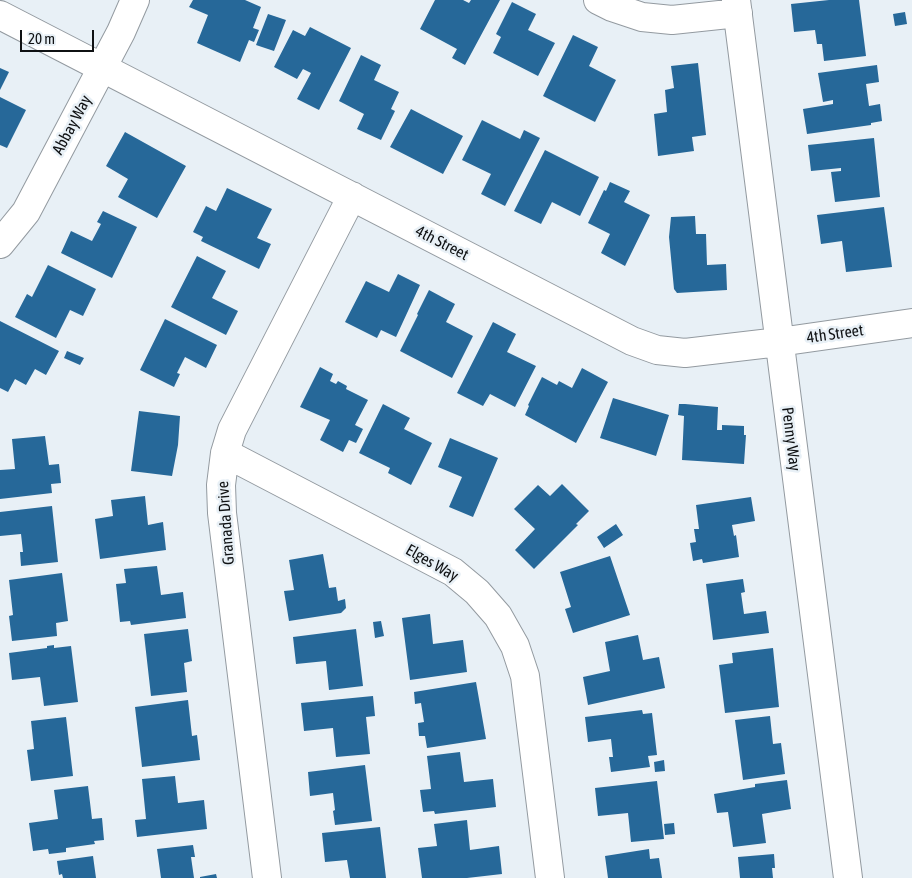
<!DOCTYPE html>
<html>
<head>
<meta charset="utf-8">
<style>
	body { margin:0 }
	#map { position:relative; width:912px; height:878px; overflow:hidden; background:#e8f0f6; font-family:"Asap Condensed",sans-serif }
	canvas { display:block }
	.scale { position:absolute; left:20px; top:30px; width:74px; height:22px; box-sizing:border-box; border:2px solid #0f1113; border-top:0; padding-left:6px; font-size:15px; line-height:18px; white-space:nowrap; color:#0f1113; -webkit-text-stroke:4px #e8f0f6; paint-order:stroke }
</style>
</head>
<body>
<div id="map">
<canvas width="912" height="878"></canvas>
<div class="scale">20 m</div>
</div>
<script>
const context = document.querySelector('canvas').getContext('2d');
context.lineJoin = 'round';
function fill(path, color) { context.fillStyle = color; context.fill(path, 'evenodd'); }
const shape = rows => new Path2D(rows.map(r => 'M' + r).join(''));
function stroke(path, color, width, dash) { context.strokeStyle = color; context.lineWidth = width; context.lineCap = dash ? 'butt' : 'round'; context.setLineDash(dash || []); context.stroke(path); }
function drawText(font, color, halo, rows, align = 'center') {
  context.font = font + ' "Asap Condensed",sans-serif'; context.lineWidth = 5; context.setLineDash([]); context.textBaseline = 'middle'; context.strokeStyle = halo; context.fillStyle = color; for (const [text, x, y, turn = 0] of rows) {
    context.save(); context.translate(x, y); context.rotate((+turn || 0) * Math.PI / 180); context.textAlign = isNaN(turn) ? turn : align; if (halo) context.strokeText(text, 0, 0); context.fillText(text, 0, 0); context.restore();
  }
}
fill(shape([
	[193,0,245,0,261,7,253,28,259,30,254,42,249,40,240,62,197,43,208,15,189,7],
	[435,0,463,0,469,3,471,0,500,0,465,65,452,58,457,49,420,29],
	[829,0,859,0,866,56,824,61,822,44,817,44,815,30,794,32,791,4],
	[512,2,536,14,528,30,555,43,538,76,493,53,501,37,496,34],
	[905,12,907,24,895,26,893,14],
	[268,14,286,20,274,51,256,45],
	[310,27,351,48,319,110,297,99,311,73,303,69,297,79,274,67,293,30,305,36],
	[573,35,598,47,589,66,616,80,595,122,543,96],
	[361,55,381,65,374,80,399,92,391,109,395,111,381,140,357,129,364,114,339,101],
	[698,63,706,135,692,137,694,151,658,156,654,114,667,112,665,90,674,88,671,66],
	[877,65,879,82,866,84,869,106,880,104,882,121,871,123,871,125,807,134,803,109,833,104,833,100,823,102,818,73],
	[0,68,9,72,0,90],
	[0,97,26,110,7,148,0,145],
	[411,109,463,136,443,174,390,147],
	[482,120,520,139,524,130,540,138,505,206,481,194,491,174,462,160],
	[125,132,186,166,157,218,118,197,128,179,106,166],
	[874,138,880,197,835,202,831,172,841,171,841,168,811,171,808,145],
	[545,150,599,177,580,216,552,202,541,224,514,211],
	[610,182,630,191,624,202,650,215,625,266,601,253,610,234,588,223,604,190,606,191],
	[227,188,272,209,257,238,271,244,259,269,201,241,203,237,193,232,206,206,216,211],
	[884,207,892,267,846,272,842,241,821,244,817,215],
	[103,211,137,227,112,278,61,253,71,231,92,241,101,224,97,222],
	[695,216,696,234,706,234,707,265,726,264,727,290,677,293,674,289,669,237,671,217],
	[197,256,226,271,212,298,238,311,226,335,171,307],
	[48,265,96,289,83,316,70,310,56,338,15,317,27,294,32,297],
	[398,274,420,285,396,337,381,330,377,338,345,322,366,281,389,292],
	[429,290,455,304,446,322,473,336,452,378,400,351,418,315,417,314],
	[165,319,217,345,206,368,185,357,177,373,180,374,174,387,140,370],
	[0,321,59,351,46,375,35,369,26,385,15,379,8,392,0,388],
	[493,322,516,334,507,352,536,366,515,407,490,394,483,406,457,393],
	[67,351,84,358,80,365,64,358],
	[320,367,333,374,330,381,336,384,338,381,347,386,346,389,368,400,355,425,363,429,356,443,349,440,343,452,320,440,330,420,300,407],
	[582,368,608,382,576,443,525,415,529,406,528,405,542,377,557,385,559,381,572,388],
	[613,398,669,415,656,456,600,438],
	[383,404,410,418,404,429,432,443,411,485,388,473,390,468,359,453],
	[679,404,685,404,718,407,717,430,722,430,722,425,744,426,744,435,746,435,744,464,682,460,684,416,678,415],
	[139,411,180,416,178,445,172,476,131,471],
	[45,436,49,465,59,464,61,483,51,484,52,493,0,499,0,470,15,469,12,439],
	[450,438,498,458,473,517,449,507,462,477,438,467],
	[562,484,589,511,576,524,578,525,534,569,515,550,535,529,514,509,538,485,550,496],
	[145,496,148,525,163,522,166,550,100,559,95,519,113,516,111,500],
	[751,497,755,521,732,525,734,536,736,535,739,557,703,563,702,559,693,561,690,543,696,542,694,529,699,529,696,505],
	[52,506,58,562,21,566,20,552,23,552,21,534,0,536,0,512],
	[616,524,623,535,604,548,597,537],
	[323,554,329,588,336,587,338,601,345,599,346,608,341,613,289,621,284,591,294,590,289,560],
	[610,556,630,615,573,633,565,609,571,607,560,572],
	[157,566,161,595,183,592,186,618,131,625,130,621,120,622,116,584,126,583,124,569],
	[62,573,68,621,56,623,57,636,12,641,9,616,13,615,9,580],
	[743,579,745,592,741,593,744,614,766,611,769,633,713,640,706,584],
	[430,614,433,644,463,640,467,672,410,680,402,618],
	[381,621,384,636,375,638,373,622],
	[188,629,192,661,184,663,187,692,151,696,144,634],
	[356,629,363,686,329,690,326,661,296,664,293,637],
	[638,635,643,660,659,657,665,688,588,705,583,677,610,671,605,642],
	[54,645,54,648,71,646,78,702,44,706,40,677,12,680,9,653,47,648,47,646],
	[773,648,779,707,725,713,719,665,733,663,732,653],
	[476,682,486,739,427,748,425,736,419,736,418,723,424,722,421,703,415,704,414,692],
	[373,696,375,716,366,717,370,754,336,757,333,728,304,731,301,703],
	[188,700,192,736,197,735,200,760,142,767,135,707],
	[642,710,643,714,652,713,657,755,648,756,650,767,611,772,609,757,613,757,611,739,588,742,585,717],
	[770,716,773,744,781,743,785,774,743,780,735,720],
	[66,717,73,776,31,781,27,750,34,749,31,721],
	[460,752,464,782,493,779,496,807,435,814,434,811,423,812,420,790,431,789,427,756],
	[664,760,665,771,655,772,654,762],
	[365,765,372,821,335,825,333,811,335,810,333,793,310,796,308,772],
	[175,776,178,803,204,800,207,829,137,837,135,820,146,819,142,779],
	[787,780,791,809,762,814,766,843,733,847,728,812,717,813,714,794,755,787,755,784],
	[657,781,664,839,631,842,628,813,598,816,595,788],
	[88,786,92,819,102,818,104,840,94,841,95,844,66,848,66,852,49,854,48,849,33,851,29,823,58,819,54,790],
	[467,820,470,850,499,846,502,874,467,878,422,878,418,848,437,846,434,824],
	[674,823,675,834,665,835,664,824],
	[380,827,386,878,350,878,347,860,325,862,322,833],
	[193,845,195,857,191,857,194,878,161,878,157,849],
	[649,849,650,859,659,858,662,878,608,878,605,856],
	[774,854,775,868,772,868,773,878,740,878,738,857],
	[93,856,96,878,63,878,62,874,59,875,57,861],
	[216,874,217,878,200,878,200,877]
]), '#266899');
const minor = shape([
	[598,0,612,7,642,17,672,20,738,13],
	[736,0,848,878],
	[0,15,632,341,657,350,685,353,779,342,912,323],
	[0,244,26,212,121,32,135,0],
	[225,453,453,572,477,592,498,616,515,646,525,676,550,878],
	[267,878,222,513,221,485,225,453,232,430,352,196]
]);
stroke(minor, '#939aa0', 30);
stroke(minor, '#fff', 28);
drawText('16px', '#0f1113', '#e8f0f6', [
	["Abbay Way",72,125,-62],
	["4th Street",442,243,27],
	["4th Street",835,334,-8],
	["Penny Way",791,439,83],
	["Granada Drive",226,523,-94],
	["Elges Way",432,563,30]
]);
</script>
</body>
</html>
